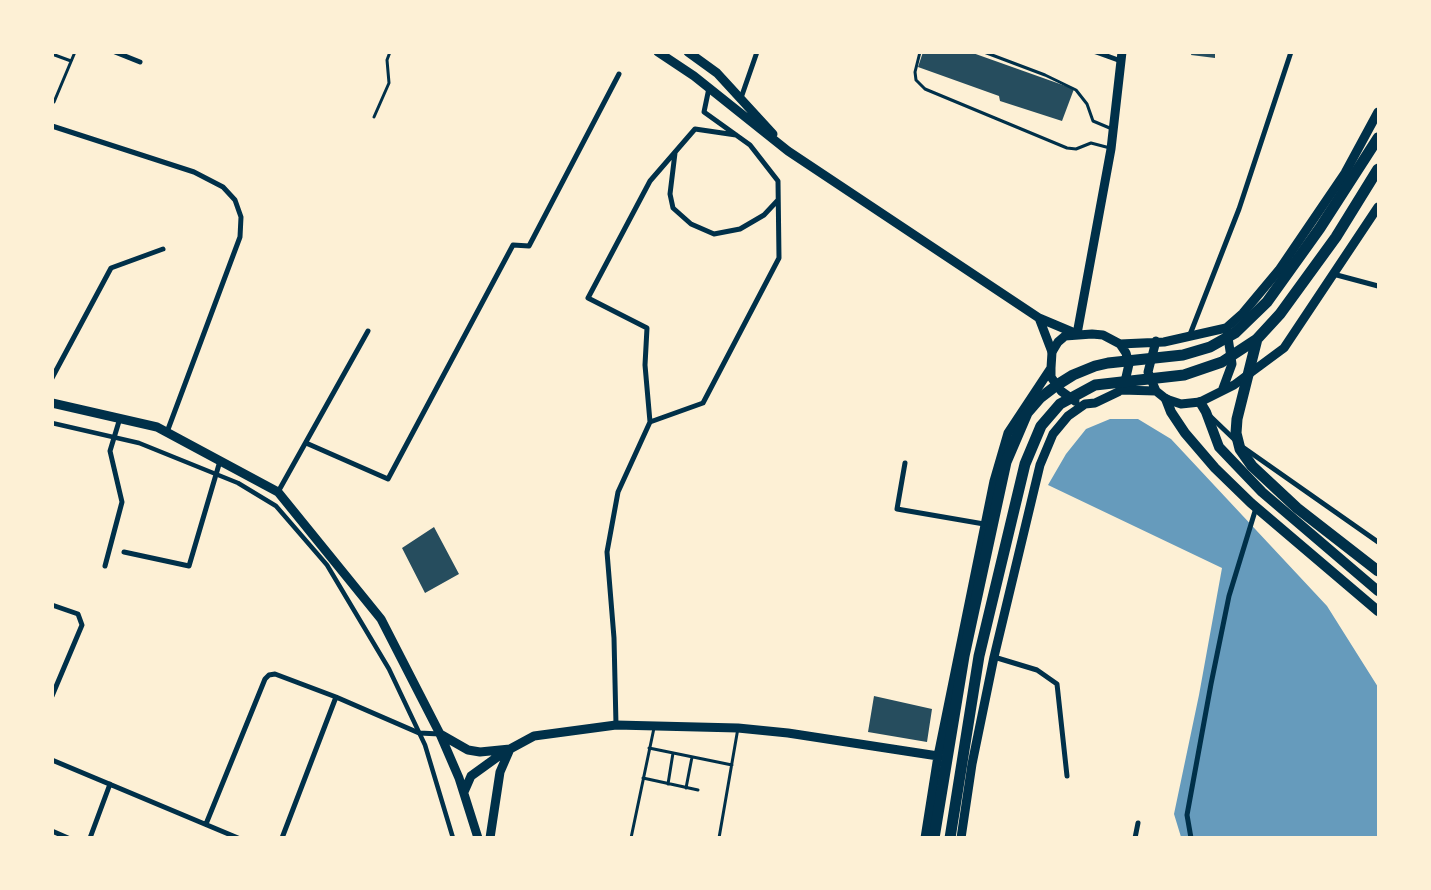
<!DOCTYPE html>
<html>
<head>
<meta charset="utf-8">
<style>
	body { margin:0 }
	#map { position:relative; width:1431px; height:890px; overflow:hidden; background:#fdf0d5; font-family:"Playfair Display",serif }
	canvas { display:block }
	.frame { position:absolute; inset:0; border:54px solid #fdf0d5; pointer-events:none }
</style>
</head>
<body>
<div id="map">
<canvas width="1431" height="890"></canvas>
<div class="frame"></div>
</div>
<script>
const context = document.querySelector('canvas').getContext('2d');
context.lineJoin = 'round';
function fill(path, color) { context.fillStyle = color; context.fill(path, 'evenodd'); }
const shape = rows => new Path2D(rows.map(r => 'M' + r).join(''));
function stroke(path, color, width, dash) { context.strokeStyle = color; context.lineWidth = width; context.lineCap = dash ? 'butt' : 'round'; context.setLineDash(dash || []); context.stroke(path); }
fill(shape([
	[1110,419,1138,419,1171,439,1327,606,1378,687,1378,837,1181,837,1174,814,1199,695,1222,568,1048,485,1066,454,1086,429]
]), '#669bbc');
fill(shape([
	[923,52,970,52,1074,89,1062,121,1000,101,999,96,918,67],
	[1192,52,1215,52,1215,58,1191,55],
	[434,527,459,574,425,593,402,548],
	[874,696,932,709,927,742,868,732]
]), '#264d5e');
stroke(shape([
	[920,52,915,72,916,80,925,89,1067,148,1076,149,1091,143,1110,148],
	[984,52,1045,75,1076,90,1087,104,1093,121,1112,129],
	[52,54,71,61],
	[54,102,75,52],
	[374,117,389,83,387,60,390,52],
	[649,748,732,765],
	[643,778,698,790],
	[668,784,673,753],
	[686,788,692,757],
	[631,838,654,728],
	[719,838,738,728]
]), '#003049', 3);
stroke(shape([
	[52,423,139,443,238,483,276,506,327,565,389,669,425,745,453,838]
]), '#003049', 4.5);
stroke(shape([
	[115,52,140,62],
	[1096,52,1121,61],
	[741,98,757,52],
	[52,126,194,172,223,187,235,200,241,217,240,237,167,432],
	[675,153,670,194,673,208,691,224,714,234,740,229,764,215,778,200],
	[1333,274,1378,286],
	[1189,337,1239,209,1291,52],
	[52,378,111,268,163,249],
	[1211,417,1236,441],
	[650,422,645,365,647,328,588,298,650,181,695,129,736,135],
	[306,443,388,479,513,245,529,246,619,74],
	[1244,448,1378,542],
	[905,463,897,509,984,524],
	[278,492,368,331],
	[124,552,189,566,220,461],
	[105,566,122,502,110,451,120,418],
	[52,605,78,614,82,625,52,696],
	[994,657,1037,670,1057,684,1067,776],
	[616,725,614,638,607,552,618,492,650,422,703,403,779,258,778,181,750,145,704,112,709,88],
	[52,760,238,838],
	[206,824,265,679,269,675,275,674,336,697,419,733,440,734],
	[52,831,68,838],
	[90,838,110,784],
	[282,838,336,697],
	[1135,838,1138,823],
	[1191,838,1187,815,1211,684,1229,596,1256,508]
]), '#003049', 5);
stroke(shape([
	[1077,334,1111,149,1122,52],
	[1156,341,1148,372,1156,391,1166,399,1181,404,1200,402,1234,385,1284,348,1378,207],
	[1051,368,1051,377,1061,391,1075,401],
	[1121,390,1156,391],
	[1222,391,1232,364,1227,331],
	[52,403,157,427,278,492,381,619,440,734,459,778,478,838],
	[440,734,468,750,480,752,510,749,534,736,616,725,738,728,788,733,938,756],
	[464,792,471,776,507,750],
	[490,838,500,772,510,749],
	[925,838,938,756,994,481,1008,433,1051,368,1052,352,1058,342,1065,336,1092,334,1103,335,1120,344,1164,342,1226,328,1243,313,1279,270,1345,173,1378,112],
	[961,838,972,764,994,657,1040,465,1053,434,1068,416,1085,404,1095,403,1118,392,1124,386,1129,364,1126,353,1120,344]
]), '#003049', 9);
stroke(shape([
	[658,52,694,76,788,151,1039,318],
	[688,52,717,73,773,134],
	[1052,352,1039,318,1077,334]
]), '#003049', 9);
stroke(shape([
	[1166,399,1171,412,1185,433,1215,468,1251,503,1378,611],
	[1200,402,1206,412,1219,447,1262,492,1378,591]
]), '#003049', 10);
stroke(shape([
	[1257,339,1237,419,1236,433,1240,449,1252,466,1297,508,1378,571],
	[934,838,964,656,996,508,1006,462,1027,413,1040,398,1057,385,1073,375,1095,366,1108,363,1183,355,1210,347,1235,333,1267,302,1320,228,1378,138],
	[950,838,979,656,1025,464,1041,426,1060,404,1095,385,1184,375,1222,362,1257,339,1280,314,1336,237,1378,169]
]), '#003049', 11);
</script>
</body>
</html>
